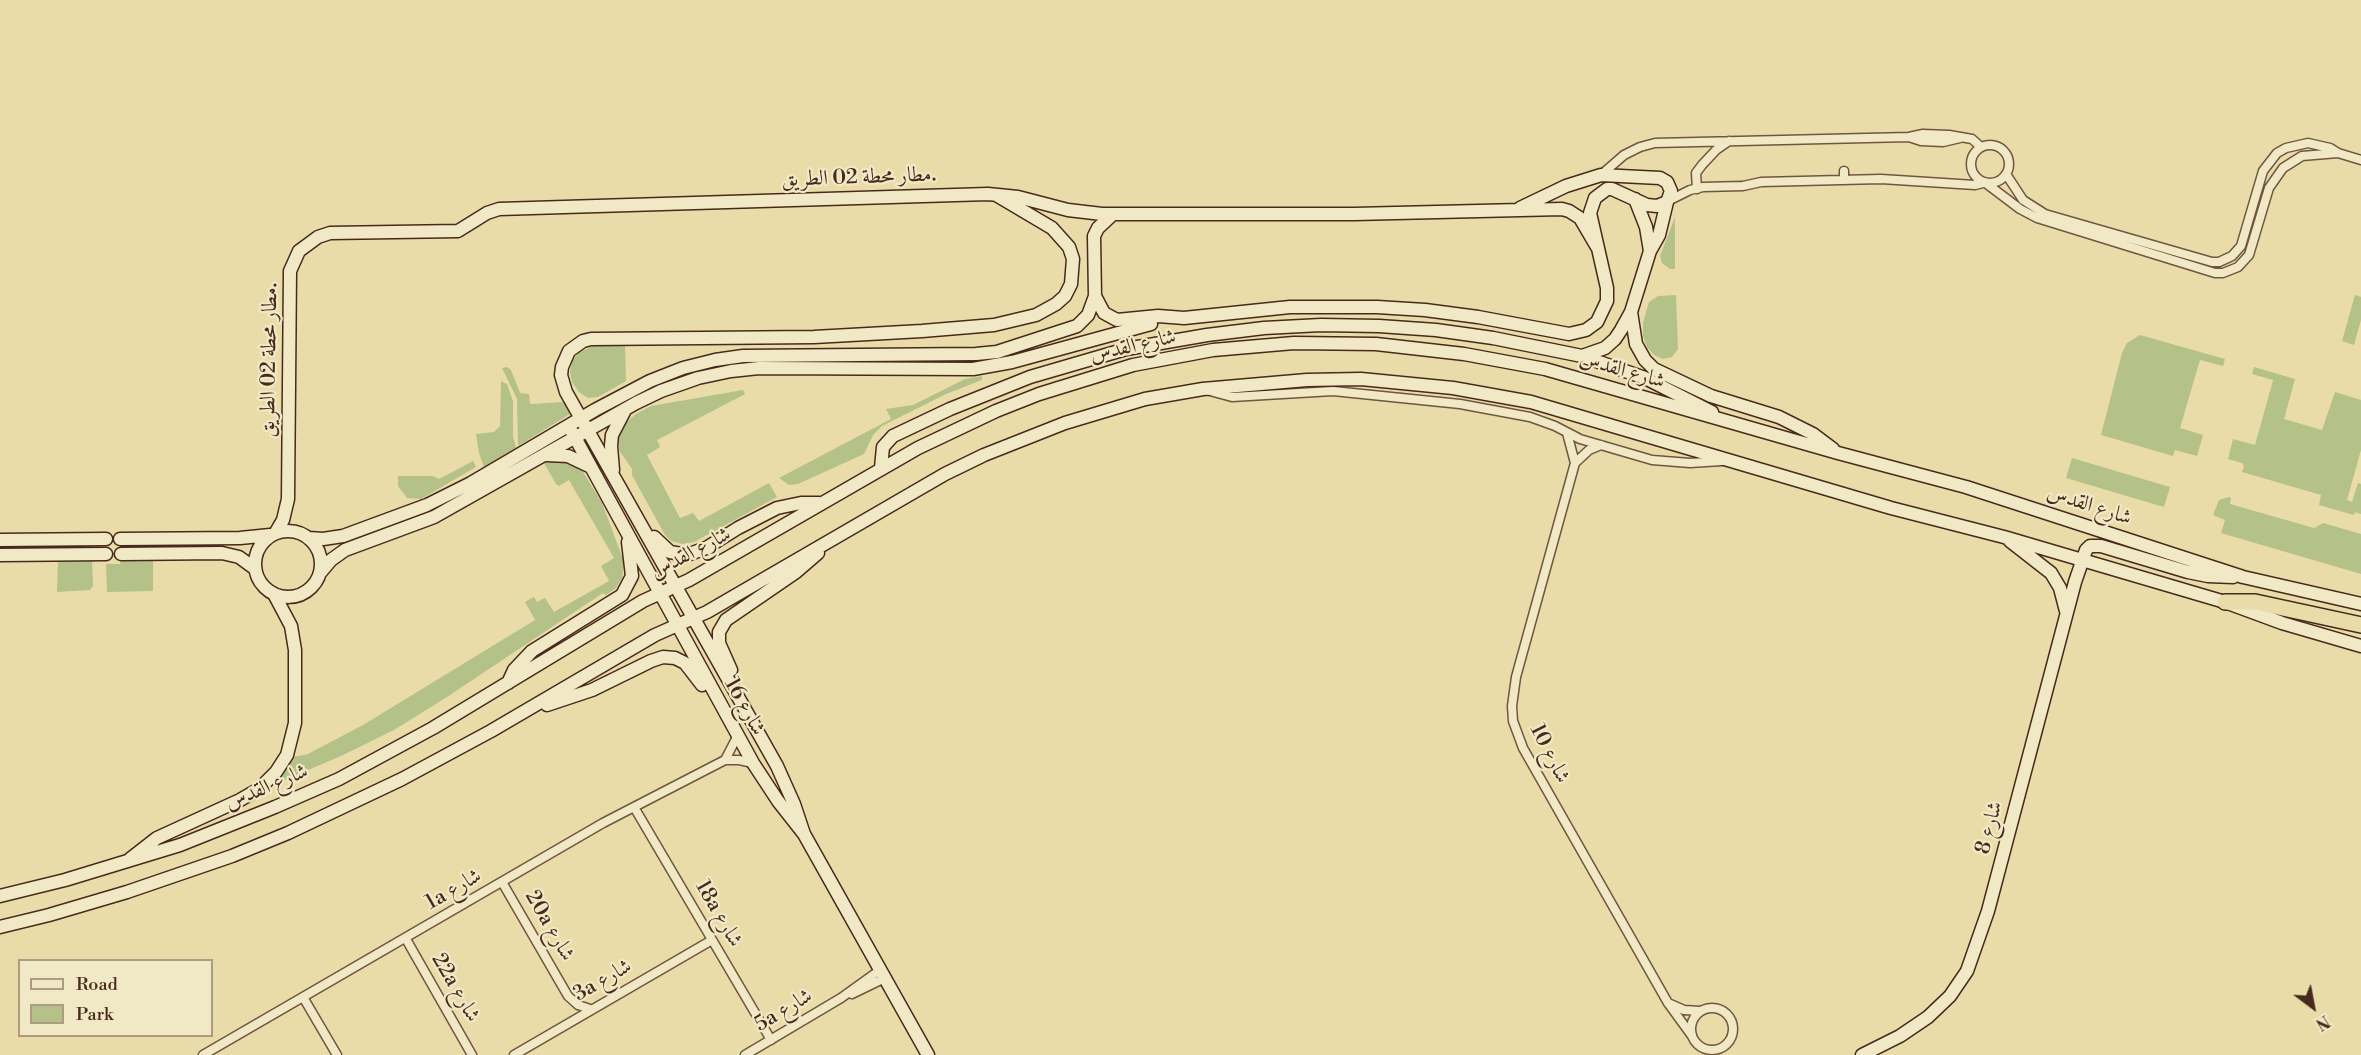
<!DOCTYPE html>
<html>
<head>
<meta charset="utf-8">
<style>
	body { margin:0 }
	#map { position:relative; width:2361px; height:1055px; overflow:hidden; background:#eadca8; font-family:"Libre Bodoni",serif }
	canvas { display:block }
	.legend { position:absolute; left:18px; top:959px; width:195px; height:78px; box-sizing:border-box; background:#f1e8c6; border:2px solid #ad9c82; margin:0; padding:8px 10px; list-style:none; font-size:18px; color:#482a1d }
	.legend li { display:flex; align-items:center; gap:12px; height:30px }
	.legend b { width:30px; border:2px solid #ad9c82 }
	.north { position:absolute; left:2283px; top:977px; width:60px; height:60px; -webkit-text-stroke:4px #f1e8c6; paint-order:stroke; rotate:148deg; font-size:16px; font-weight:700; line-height:24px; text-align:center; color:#482a1d }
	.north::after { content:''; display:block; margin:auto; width:21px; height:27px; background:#482a1d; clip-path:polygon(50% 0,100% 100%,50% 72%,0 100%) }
</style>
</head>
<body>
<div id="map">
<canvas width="2361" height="1055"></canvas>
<ul class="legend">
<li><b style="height:8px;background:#f1e8c6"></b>Road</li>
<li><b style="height:16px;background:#b4c189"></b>Park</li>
</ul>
<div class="north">N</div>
</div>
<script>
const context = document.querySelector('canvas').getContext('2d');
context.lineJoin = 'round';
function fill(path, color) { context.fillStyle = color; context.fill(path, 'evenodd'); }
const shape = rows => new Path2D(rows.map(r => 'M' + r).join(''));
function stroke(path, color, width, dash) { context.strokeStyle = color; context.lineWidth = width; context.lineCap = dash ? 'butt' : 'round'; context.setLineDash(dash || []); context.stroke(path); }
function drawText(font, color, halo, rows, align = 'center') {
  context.font = font + ' "Libre Bodoni",Amiri,serif'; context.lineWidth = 4.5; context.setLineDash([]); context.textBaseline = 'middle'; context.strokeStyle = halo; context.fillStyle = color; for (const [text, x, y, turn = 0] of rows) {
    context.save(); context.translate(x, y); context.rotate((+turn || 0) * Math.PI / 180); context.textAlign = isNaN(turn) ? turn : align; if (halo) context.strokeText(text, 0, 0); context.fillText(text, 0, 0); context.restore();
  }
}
fill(shape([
	[1675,217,1675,269,1670,269,1662,263,1660,256],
	[1676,295,1678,349,1672,357,1663,359,1654,355,1647,347,1643,336,1643,322,1649,302,1658,296],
	[2355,295,2361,297,2361,320,2354,345,2342,341],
	[2140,335,2225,359,2223,366,2200,360,2180,428,2203,435,2197,456,2175,450,2173,456,2101,435,2122,353,2127,343],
	[625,345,626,381,598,397,588,398,579,392,572,382,570,372,572,362,578,353,593,346],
	[507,367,511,370,520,393,529,394,530,404,564,402,570,414,518,446,517,399,502,368],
	[2254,367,2295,379,2284,419,2322,430,2335,392,2361,400,2361,450,2347,500,2352,502,2358,483,2361,484,2361,514,2355,512,2354,515,2319,505,2321,495,2242,472,2244,466,2242,463,2228,459,2233,439,2255,445,2272,384,2273,380,2252,374],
	[982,376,982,380,946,394,882,426,873,435,864,454,798,484,789,485,779,478,891,419,886,409,913,405,965,379],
	[501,381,507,384,513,401,513,436,516,448,484,467,479,453,476,434,494,432,500,426],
	[743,390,745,394,657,440,660,447,647,455,680,518,693,513,699,521,769,483,777,497,694,542,683,544,671,541,665,535,632,475,632,469,619,450,618,435,623,425,636,414,651,406],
	[559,458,580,467,602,503,624,562,622,578,616,588,606,595,603,593,447,697,394,730,341,756,273,785,272,783,283,773,294,757,308,754,363,725,535,620,525,602,534,597,537,602,545,598,554,612,609,581,601,566,614,558,569,480,559,486,556,484,544,463],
	[2072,458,2170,487,2164,507,2066,478],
	[473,461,476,467,421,499,407,498,398,486,398,476,433,476,439,479],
	[2229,497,2231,498,2230,504,2314,528,2323,523,2361,534,2361,574,2221,533,2225,520,2213,515,2219,500],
	[92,557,93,586,90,590,57,592,58,559],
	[153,558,153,591,107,592,106,564,120,564,121,559]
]), '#b4c189');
const street = shape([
	[1909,137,1921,141,1943,142,1960,138],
	'1971 164a19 19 0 1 1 38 0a19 19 0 1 1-38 0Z',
	[2006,174,2023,200,2045,214,2212,262,2219,262,2232,256,2241,246,2263,171,2277,153,2286,148,2308,143,2330,148,2338,153,2361,160],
	[1601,175,1624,155,1640,147,1655,143,1909,137,1923,134,1949,135,1972,139,1981,147],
	[1844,180,1844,171],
	[1987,184,2020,209,2037,218,2215,273,2223,273,2238,267,2249,255,2269,188,2283,168,2302,156,2338,153],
	[1697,189,1696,173,1702,165,1716,150,1729,141],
	[1668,201,1690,190,1703,187,1743,186,1761,182,1881,179,1975,185,1983,183],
	[1206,390,1232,397,1333,391,1460,404,1530,417,1555,426,1580,439,1652,460,1690,463,1722,461],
	[1567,433,1575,463,1516,677,1512,706,1513,721,1523,748,1668,1003,1692,1036],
	[1575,463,1589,450,1601,445],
	[725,760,738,735],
	[634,807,771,1040],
	[502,882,568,996,578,1005,590,1009],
	[406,939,472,1055],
	[852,994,885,978],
	[303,997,337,1055],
	[1668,1003,1684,1010,1701,1011],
	'1691 1029a21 21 0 1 1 42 0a21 21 0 1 1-42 0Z',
	[203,1055,603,823,725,760,739,760,753,763],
	[514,1055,712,940],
	[745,1055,841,998,880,970]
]);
const secondary = shape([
	[1635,199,1646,227,1650,251],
	[1113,214,1098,228,1094,236,1095,296,1104,313,1117,320,1158,316,1184,318,1290,307,1377,307,1425,310,1478,317,1569,334,1586,330,1597,322,1607,301,1607,288,1590,213,1595,198,1607,189,1612,189,1647,205,1657,206,1667,202,1671,191,1667,182,1660,178,1601,175,1566,186,1520,208],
	[1631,312,1636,344,1645,360,1654,369,1711,396,1779,417,1813,434,1833,449],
	[1582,356,1605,348,1615,339,1621,330,1631,312,1650,251,1659,235,1667,202],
	[572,432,753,763,778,801,804,834,928,1055],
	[547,455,568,456,589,466],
	[881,468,883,447,893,436,950,409,1030,377,1126,349,1207,335,1264,328,1321,325,1379,326,1436,330,1493,338,1582,356,1645,378,1712,412],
	[613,470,611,446,612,435,624,412],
	'255 564a33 33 0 1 1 66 0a33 33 0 1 1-66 0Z',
	[276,532,283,520,288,499,290,271,299,251,318,237,330,233,458,231,487,213,499,209,988,194,1018,197,1068,210,1102,214,1354,214,1562,209,1569,211,1580,218,1597,247],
	[654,537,670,552,687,555,706,548,738,528,777,508,801,503,819,503],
	[309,538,323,539,343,536,427,505,471,483,595,410,650,381,683,368,715,360,743,356,976,354,997,352,1077,326,1088,315,1095,296],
	[120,539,240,538,270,535],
	[0,540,106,539],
	[2010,541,2051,573,2060,588,2066,611],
	[121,554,222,553,239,557,254,568],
	[0,555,106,554],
	[320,573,331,560,345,550,434,517,636,403,661,391,698,378,731,371,759,368,973,369,1012,362,1151,324],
	[731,670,719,643,719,632,726,620,796,572,818,553],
	[508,683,514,670,532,651,622,595,632,576,628,542],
	[547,705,592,690,651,661,663,657,675,658,685,663,702,685],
	[804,834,794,804,777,766,566,392,561,375,562,367,569,351,583,341,591,339,814,337,922,331,994,325,1036,315,1056,304,1065,296,1071,284,1073,259,1069,247,1052,228,998,196],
	[130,859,157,838,240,800,259,789,276,772,287,755,295,723,295,650,291,626,274,594],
	[0,896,65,880,180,845,275,807,339,779,433,728,643,601,689,580,918,448,996,411,1039,394,1133,365,1213,350,1294,343,1376,344,1464,354,1545,369,1838,453,1966,487,2243,577,2361,604],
	[0,927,49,915,127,892,232,856,288,833,402,779,491,731,655,635,707,612,945,474,984,455,1065,423,1145,399,1203,389,1307,380,1361,379,1453,388,1531,402,1891,508,2004,537,2225,602,2282,623,2361,646],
	[1862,1055,1900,1036,1928,1017,1950,996,1967,971,1988,911,2075,582,2086,550,2090,546,2101,546,2188,572,2208,576,2233,577]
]);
const highway = shape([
	[2225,602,2255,602,2361,625]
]);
stroke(street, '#705640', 11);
stroke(secondary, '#482a1d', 15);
stroke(highway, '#482a1d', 18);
stroke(street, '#f1e8c6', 8);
stroke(secondary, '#f1e8c6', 12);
stroke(highway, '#eadca8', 15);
drawText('21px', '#482a1d', '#f1e8c6', [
	["مطار محطة 02 الطريق.",859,178,-2],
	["شارع القدس",1133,347,-13],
	["مطار محطة 02 الطريق.",270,360,-89],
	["شارع القدس",1622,371,16],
	["شارع القدس",2089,506,18],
	["شارع القدس",691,554,-28],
	["شارع 16",744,707,61],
	["شارع 10",1549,754,63],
	["شارع القدس",267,788,-23],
	["شارع 8",1990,828,-75],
	["1a شارع",454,890,-30],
	["18a شارع",718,914,60],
	["20a شارع",549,926,60],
	["3a شارع",603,981,-30],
	["22a شارع",455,988,60],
	["5a شارع",784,1011,-31]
]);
</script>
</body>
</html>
